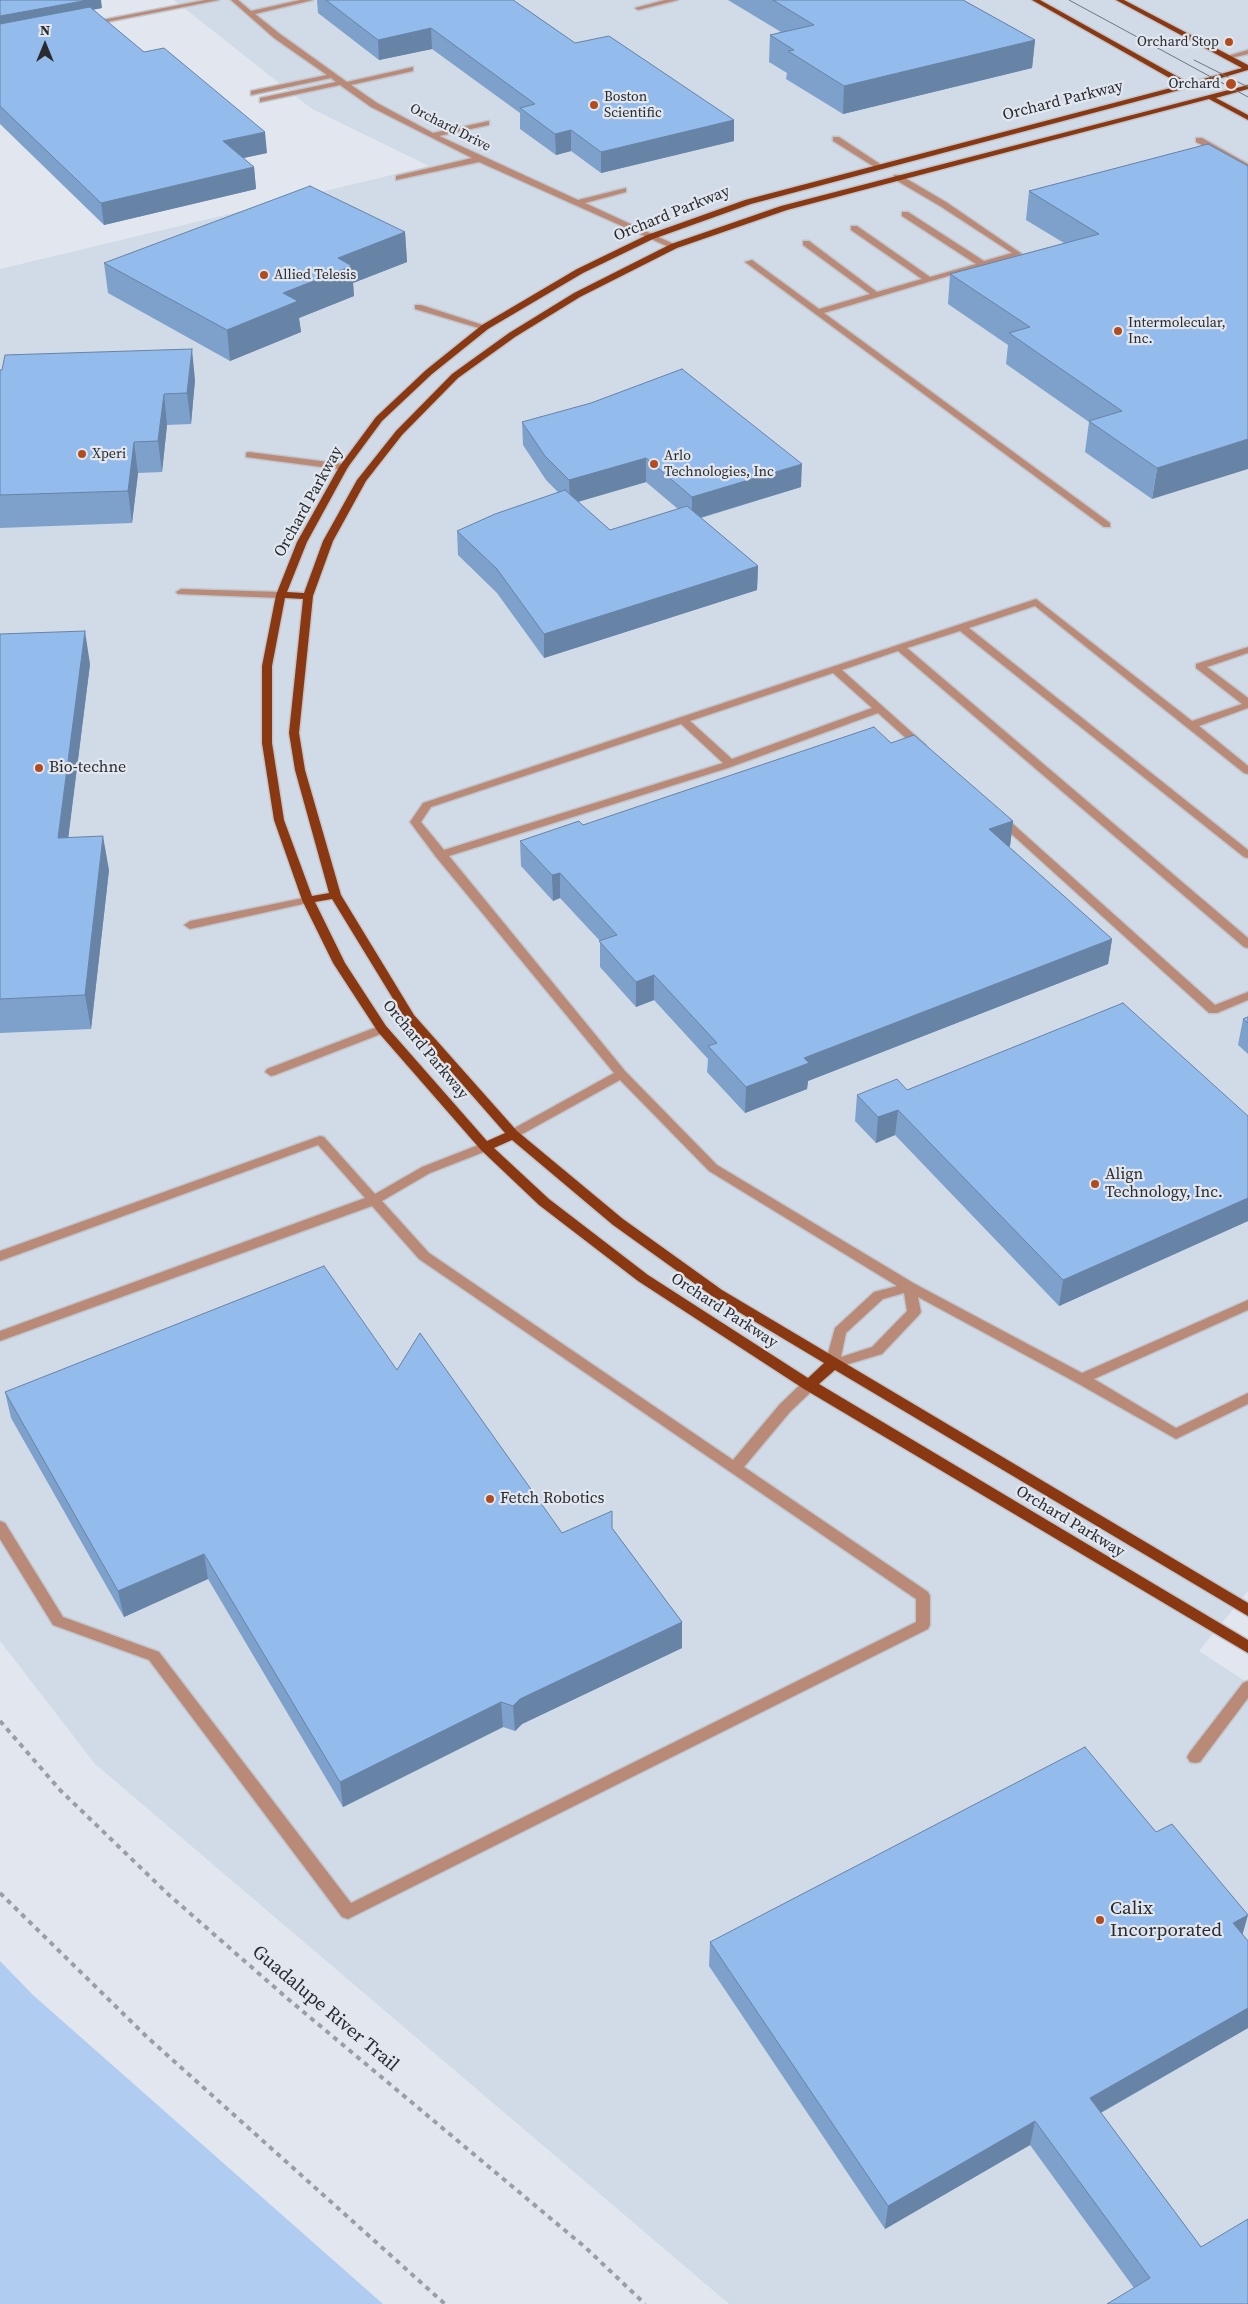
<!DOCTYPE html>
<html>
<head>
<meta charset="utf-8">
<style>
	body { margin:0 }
	#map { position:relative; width:1248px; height:2304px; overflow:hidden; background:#e2e7ef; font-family:"Source Serif 4",serif }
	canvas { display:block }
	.north { position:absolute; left:20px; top:20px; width:50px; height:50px; -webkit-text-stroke:4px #e2e7ef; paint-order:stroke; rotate:0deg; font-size:14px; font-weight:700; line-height:20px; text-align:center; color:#292b2e }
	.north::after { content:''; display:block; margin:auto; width:18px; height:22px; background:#292b2e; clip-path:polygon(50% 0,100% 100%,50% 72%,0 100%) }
</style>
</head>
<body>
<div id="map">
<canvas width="1248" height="2304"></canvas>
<div class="north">N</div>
</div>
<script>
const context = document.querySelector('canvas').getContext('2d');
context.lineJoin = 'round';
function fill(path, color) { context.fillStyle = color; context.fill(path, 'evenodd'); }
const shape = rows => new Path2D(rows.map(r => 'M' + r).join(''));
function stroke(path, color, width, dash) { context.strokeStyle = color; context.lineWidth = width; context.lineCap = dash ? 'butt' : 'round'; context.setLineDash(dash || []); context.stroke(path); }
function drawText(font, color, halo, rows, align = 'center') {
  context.font = font + ' "Source Serif 4",serif'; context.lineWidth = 4.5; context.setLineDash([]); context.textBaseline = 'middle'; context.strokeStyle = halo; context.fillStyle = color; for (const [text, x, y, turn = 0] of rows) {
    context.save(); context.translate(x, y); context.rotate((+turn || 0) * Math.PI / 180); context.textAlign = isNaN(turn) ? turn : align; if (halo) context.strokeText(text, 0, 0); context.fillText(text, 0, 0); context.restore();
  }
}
fill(shape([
	[174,0,1248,0,1248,1591,1199,1651,1248,1683,1248,2304,729,2304,95,1764,0,1641,0,269,429,166,312,109]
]), '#d1dbe8');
fill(shape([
	[0,1961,33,1995,383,2304,0,2304]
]), '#b0cdf1');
const minor = shape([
	[205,0,219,0,91,25,87,23,205,0],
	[231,0,238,0,251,11,300,0,313,0,255,14,280,34,347,82,413,67,413,71,351,85,377,103,433,133,489,121,489,125,439,136,578,200,626,188,626,192,585,203,678,246,671,248,479,162,396,180,396,176,472,158,371,107,340,85,260,102,260,98,336,82,331,78,251,95,251,91,327,75,274,38,231,0],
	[665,0,678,0,638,10,635,8,665,0],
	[1248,50,1248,54,1228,59,1224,57,1248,50],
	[833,137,839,137,883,166,876,168,833,141,833,137],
	[1196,138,1202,138,1248,164,1248,169,1196,142,1196,138],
	[894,175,900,175,946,202,1022,254,824,313,1110,523,1110,527,1104,527,745,262,752,260,819,309,870,294,803,245,803,241,809,241,877,292,922,279,851,230,851,226,857,226,930,277,976,264,902,216,902,212,908,212,984,261,1012,253,940,206,894,179,894,175],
	[415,305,421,305,489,327,482,329,415,309,415,305],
	[249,452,344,464,349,467,344,470,246,457,246,453,249,452],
	[181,589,281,592,286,595,281,598,178,594,176,592,181,589],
	[1036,599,1192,721,1242,704,1196,668,1196,664,1248,647,1248,653,1207,667,1248,698,1248,708,1199,726,1248,766,1248,774,1244,773,1035,606,969,628,1248,850,1248,858,1244,857,960,631,907,648,1248,938,1248,948,1244,947,898,651,842,670,926,745,926,749,918,749,878,713,728,768,449,856,625,1071,717,1165,915,1284,1082,1373,1248,1300,1248,1310,1094,1379,1176,1428,1248,1393,1248,1404,1176,1439,1077,1383,918,1297,921,1312,919,1315,882,1354,832,1369,827,1368,825,1364,835,1328,874,1292,897,1286,709,1171,620,1080,517,1137,509,1137,507,1134,509,1131,614,1073,436,857,410,822,423,803,1036,599],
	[833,673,872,708,732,759,690,721,833,673],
	[681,724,723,763,444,850,421,822,431,807,681,724],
	[904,1293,907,1311,872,1347,841,1357,846,1333,883,1299,904,1293],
	[1000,815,1004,816,1215,1005,1248,992,1248,1000,1217,1013,1209,1013,996,820,995,818,1000,815],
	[308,897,314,900,312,902,190,929,184,925,190,921,308,897],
	[382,1025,386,1026,388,1029,386,1032,275,1075,271,1076,265,1072,267,1069,382,1025],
	[320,1136,324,1137,375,1194,422,1167,481,1144,489,1144,491,1147,489,1150,430,1173,382,1201,429,1253,733,1460,780,1404,804,1381,814,1381,816,1385,814,1389,790,1412,744,1467,928,1592,930,1596,930,1625,928,1629,348,1919,342,1917,149,1660,53,1625,0,1539,0,1521,5,1523,63,1617,159,1652,351,1903,916,1622,916,1599,419,1259,372,1206,0,1341,0,1331,365,1198,318,1145,0,1261,0,1251,320,1136],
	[1248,1681,1248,1698,1200,1762,1195,1763,1190,1762,1187,1757,1190,1752,1243,1683,1248,1681]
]);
const major = shape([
	[1032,0,1040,0,1189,83,1242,68,1116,0,1124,0,1248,65,1248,70,1194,86,1194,89,1187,88,751,204,653,239,583,273,488,329,432,374,382,421,348,467,307,542,287,592,304,593,323,541,357,480,396,431,452,374,509,333,574,293,671,244,781,206,1248,85,1248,89,1216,98,1248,115,1248,120,1209,99,787,210,677,248,580,297,515,337,458,378,402,435,366,481,333,541,313,596,299,733,305,770,341,895,414,1015,517,1131,623,1219,722,1290,1248,1603,1248,1616,835,1370,819,1384,1248,1640,1248,1653,804,1389,638,1281,539,1205,481,1150,378,1032,333,963,302,900,274,820,262,743,262,666,276,595,297,542,339,467,376,417,426,370,482,325,577,269,647,235,745,200,1182,85,1032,0],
	[285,598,303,599,289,733,295,770,329,893,312,896,284,820,272,743,272,666,285,598],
	[332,899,406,1020,505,1133,487,1141,386,1026,345,963,315,902,332,899],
	[512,1140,613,1225,712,1296,824,1363,808,1378,648,1275,549,1199,494,1148,512,1140]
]);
stroke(minor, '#c1c5cc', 3);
stroke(major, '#c1c5cc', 3);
stroke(shape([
	[0,1721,60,1790,169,1895,288,1999,586,2248,645,2304],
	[0,1893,147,2037,445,2304]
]), '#9b9fa5', 4, [5, 5]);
fill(minor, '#b98a77');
fill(major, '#893812');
stroke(shape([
	[1069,0,1248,97],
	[1194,60,1248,87]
]), '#717479', 1);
fill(shape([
	[0,0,102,8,93,10,144,52,267,153,243,158,254,167,256,189,104,225,0,124],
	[317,0,513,0,575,43,734,120,734,141,601,173,571,151,556,155,520,129,520,113,432,49,379,60,318,13],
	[728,0,963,0,1035,40,1032,68,843,114,786,79,787,73,769,62,770,35,781,32],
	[1208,144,1152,499,1085,452,1089,422,1006,364,1008,345,948,304,950,274,1064,243,1026,220,1029,191],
	[405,232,407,262,353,283,354,296,299,318,301,332,230,361,108,293,104,263],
	[0,370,195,380,191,424,167,425,162,472,138,473,132,523,0,528],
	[522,422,801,487,701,518,758,566,757,590,544,658,497,593,458,555,457,531,558,492,546,480,523,445],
	[646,482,678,509,610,530,578,502],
	[0,634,90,664,68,838,109,870,91,1029,0,1033],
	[891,743,1013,821,1010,846,1009,847,1112,939,1108,964,808,1081,807,1089,745,1113,707,1072,708,1059,654,1000,636,1007,600,967,600,941,560,898,553,901,521,866,520,841,583,825],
	[1248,1017,1248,1054,1238,1045,1243,1019],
	[907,1090,1248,1116,1248,1221,1059,1306,895,1135,876,1143,855,1121,857,1095],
	[397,1370,562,1533,612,1528,682,1622,682,1648,522,1724,515,1731,503,1727,343,1807,208,1579,124,1617,11,1418,5,1392],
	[1156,1832,1248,1941,1248,2028,1101,2113,1201,2247,1134,2288,1030,2145,885,2229,709,1966,710,1942]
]), '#7ea1cb');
fill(shape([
	[75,0,101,0,102,8,84,11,0,37,0,16],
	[431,28,432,49,379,60,378,40],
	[1035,40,1032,68,843,114,844,86],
	[734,120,734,141,601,173,601,152],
	[571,130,571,151,556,155,555,134],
	[265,132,267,153,225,162,223,141],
	[254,167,256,189,104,225,101,203],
	[405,232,407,262,353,283,354,296,299,318,301,332,230,361,227,330,338,258],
	[192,349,195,380,191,424,187,393],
	[164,394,167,425,162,472,158,441],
	[1248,439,1248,469,1152,499,1157,468],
	[134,442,138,473,132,523,128,491],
	[646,458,646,482,570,504,569,480],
	[802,464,801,487,692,520,692,497],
	[758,566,757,590,544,658,544,634],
	[85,631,90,664,64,872,58,838],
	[1013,821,1010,846,987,855,989,829],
	[103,836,109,870,91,1029,85,995],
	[560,873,560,898,553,901,552,875],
	[1112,939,1108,964,808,1081,807,1089,745,1113,746,1087,804,1058],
	[654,975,654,1000,636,1007,636,982],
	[898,1110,895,1135,876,1143,878,1117],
	[1248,1198,1248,1221,1059,1306,1063,1280],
	[204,1554,208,1579,124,1617,118,1591],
	[682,1622,682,1648,522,1724,515,1731,513,1706,520,1699],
	[501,1702,503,1727,343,1807,340,1782],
	[1248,1915,1241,1940,1233,1923],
	[1248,2008,1248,2028,1084,2122,1090,2098],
	[1035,2121,1030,2145,885,2229,888,2206]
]), '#6783a5');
const building = shape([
	[0,0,82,0,83,1,0,16,0,0],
	[326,0,513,0,575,43,609,36,734,120,601,152,571,130,555,134,520,108,535,104,431,28,378,40,326,0],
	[773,0,963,0,1035,40,844,86,788,51,794,50,770,35,814,25,773,0],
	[90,7,144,52,164,48,265,132,223,141,254,167,101,203,0,106,0,24,90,7],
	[1208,144,1248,166,1248,439,1157,468,1089,421,1122,411,1009,333,1030,327,950,274,1099,234,1029,191,1208,144],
	[310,186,405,232,338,258,352,266,283,293,298,301,227,330,104,263,310,186],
	[192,349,187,393,164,394,158,441,134,442,128,491,0,495,0,370,2,370,5,355,192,349],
	[682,369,802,464,692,497,646,458,569,480,545,456,522,422,591,403,682,369],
	[565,490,610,530,687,506,758,566,544,634,497,569,457,531,495,514,565,490],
	[85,631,58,838,103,836,85,995,0,999,0,634,85,631],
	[874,727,891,743,914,735,1013,821,989,829,1112,939,804,1058,809,1063,746,1087,708,1046,717,1043,654,975,636,982,599,941,617,935,560,873,552,875,520,841,579,821,583,825,874,727],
	[1123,1003,1248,1116,1248,1198,1063,1280,898,1110,878,1117,857,1095,897,1079,907,1090,1123,1003],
	[1248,1017,1248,1023,1243,1019,1248,1017],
	[324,1266,397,1370,420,1333,562,1533,612,1511,612,1528,682,1622,520,1699,513,1706,501,1702,340,1782,204,1554,118,1591,5,1392,324,1266],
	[1085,1747,1156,1832,1172,1824,1248,1915,1233,1923,1248,1941,1248,2008,1090,2098,1201,2247,1248,2219,1248,2304,1107,2304,1150,2278,1035,2121,888,2206,710,1942,1085,1747]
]);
fill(building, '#93bbec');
stroke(building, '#6783a5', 1);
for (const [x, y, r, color] of [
	[1229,42,5,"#b24c1e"],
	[1231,84,6,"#b24c1e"],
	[594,105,5,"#b24c1e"],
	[264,275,5,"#b24c1e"],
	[1118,331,5,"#b24c1e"],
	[82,454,5,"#b24c1e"],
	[654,464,5,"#b24c1e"],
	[39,768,5,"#b24c1e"],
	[1095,1184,5,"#b24c1e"],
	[490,1499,5,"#b24c1e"],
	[1100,1920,5,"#b24c1e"]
]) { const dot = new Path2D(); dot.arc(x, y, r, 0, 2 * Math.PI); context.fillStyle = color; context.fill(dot); stroke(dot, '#e2e7ef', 2); }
drawText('14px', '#292b2e', '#e2e7ef', [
	["Orchard Stop",1219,42,"right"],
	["Orchard",1220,84,"right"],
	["Boston",604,97],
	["Scientific",604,113],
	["Allied Telesis",274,275],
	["Intermolecular,",1128,323],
	["Inc.",1128,339],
	["Xperi",92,454],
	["Arlo",664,456],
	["Technologies, Inc",664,472]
], 'left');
drawText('14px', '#292b2e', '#e2e7ef', [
	["Orchard Drive",450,128,27]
]);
drawText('16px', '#292b2e', '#e2e7ef', [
	["Orchard Parkway",1063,101,-14],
	["Orchard Parkway",672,214,-22],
	["Orchard Parkway",309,502,-61],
	["Orchard Parkway",425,1050,50],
	["Orchard Parkway",724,1311,33],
	["Orchard Parkway",1070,1522,31]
]);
drawText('16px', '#292b2e', '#e2e7ef', [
	["Bio-techne",49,768],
	["Align",1105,1175],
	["Technology, Inc.",1105,1193],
	["Fetch Robotics",500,1499]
], 'left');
drawText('19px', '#292b2e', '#e2e7ef', [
	["Calix",1110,1909],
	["Incorporated",1110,1931]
], 'left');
drawText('19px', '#292b2e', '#e2e7ef', [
	["Guadalupe River Trail",325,2009,40]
]);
</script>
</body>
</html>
